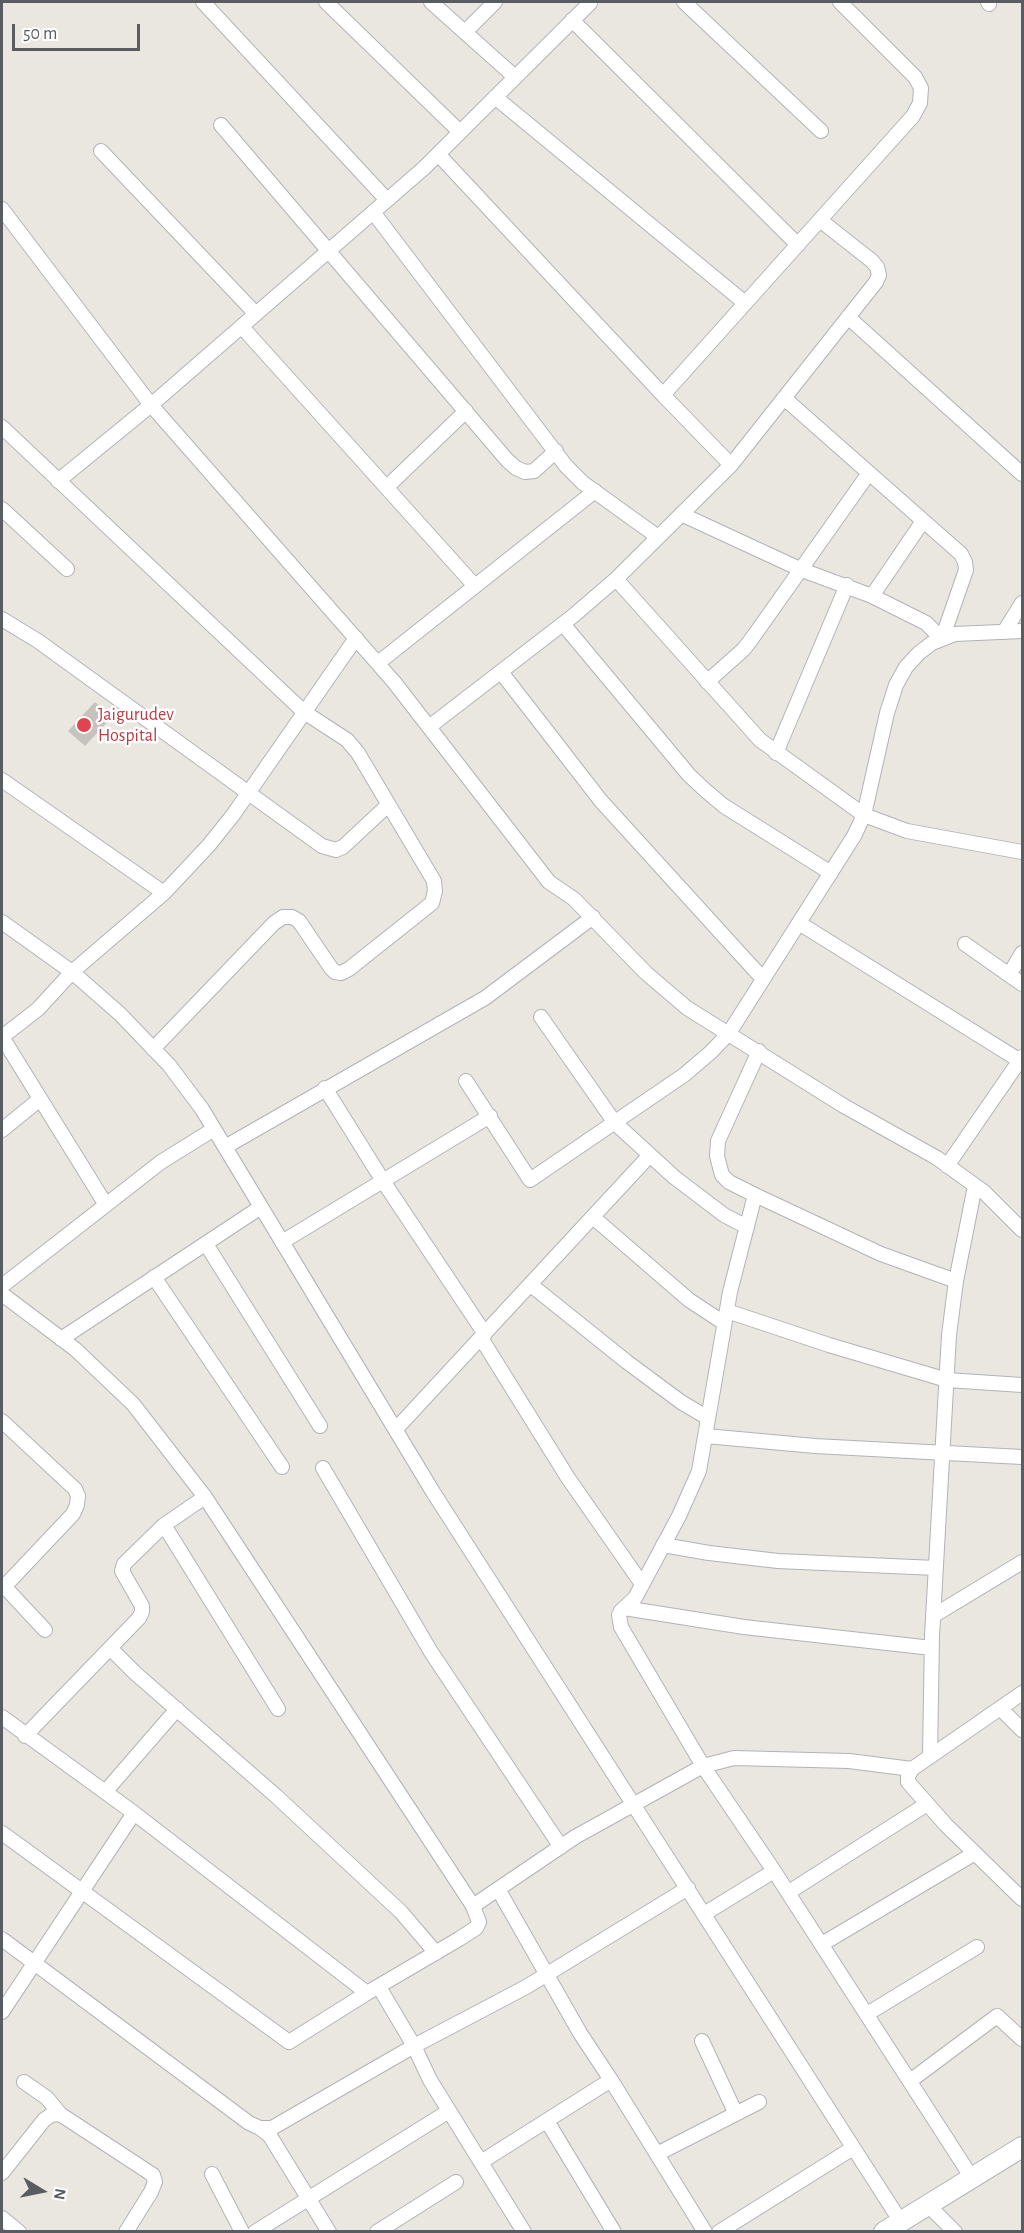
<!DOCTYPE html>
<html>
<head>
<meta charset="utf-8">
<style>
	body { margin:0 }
	#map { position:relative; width:1024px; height:2233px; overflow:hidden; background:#eae7e0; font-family:"Alegreya Sans",sans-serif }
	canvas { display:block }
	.frame { position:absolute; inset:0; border:3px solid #595c60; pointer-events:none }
	.north { position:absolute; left:12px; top:2161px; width:60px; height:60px; -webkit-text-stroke:4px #fff; paint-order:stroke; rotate:100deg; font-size:16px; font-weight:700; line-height:24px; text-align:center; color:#595c60 }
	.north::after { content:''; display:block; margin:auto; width:21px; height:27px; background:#595c60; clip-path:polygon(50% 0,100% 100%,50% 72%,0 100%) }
	.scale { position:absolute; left:12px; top:24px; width:128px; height:27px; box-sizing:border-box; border:3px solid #595c60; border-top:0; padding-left:8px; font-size:18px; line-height:21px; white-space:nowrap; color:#595c60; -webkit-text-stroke:4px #fff; paint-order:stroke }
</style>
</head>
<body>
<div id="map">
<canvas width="1024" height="2233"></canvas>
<div class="frame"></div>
<div class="north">N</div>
<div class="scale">50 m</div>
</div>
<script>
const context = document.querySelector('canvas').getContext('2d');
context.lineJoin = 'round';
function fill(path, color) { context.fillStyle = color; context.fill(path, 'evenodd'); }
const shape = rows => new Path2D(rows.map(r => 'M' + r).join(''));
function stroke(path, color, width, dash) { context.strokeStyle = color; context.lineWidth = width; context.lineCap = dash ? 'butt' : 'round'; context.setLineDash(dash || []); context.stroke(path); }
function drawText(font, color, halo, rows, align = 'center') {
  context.font = font + ' "Alegreya Sans",sans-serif'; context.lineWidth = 5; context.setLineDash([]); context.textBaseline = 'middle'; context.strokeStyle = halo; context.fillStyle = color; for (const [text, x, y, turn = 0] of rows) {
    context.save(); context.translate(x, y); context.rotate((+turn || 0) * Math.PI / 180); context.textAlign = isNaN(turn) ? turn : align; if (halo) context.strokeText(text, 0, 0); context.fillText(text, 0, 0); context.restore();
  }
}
fill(shape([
	[95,702,112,717,85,746,68,731]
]), '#c6c2be');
const street = shape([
	[203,2,387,200],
	[326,2,460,132],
	[431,2,515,77],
	[589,2,590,3,424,168,151,405,394,682,549,882,574,899,646,973,687,1008,844,1106,937,1158,984,1192,1022,1230],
	[684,2,821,131],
	[988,2,989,4],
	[572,20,798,245],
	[465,32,495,2],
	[495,97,745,303],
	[221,125,507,460,516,468,525,472,534,471,556,451],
	[101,151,256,314],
	[438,154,663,395],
	[2,209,151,405,58,481],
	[373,212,566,466,583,483,658,537],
	[848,317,1022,474],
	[242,327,475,586],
	[784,398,961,554,965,562,966,570,942,639,926,623,872,596],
	[2,427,304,712,347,740,358,753,434,881,435,891,432,903,349,969,341,973,335,972,331,968,299,921,292,917,283,917,274,923,153,1049],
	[731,465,876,282,879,275,877,267,872,261,820,220],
	[387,487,466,411],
	[2,509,67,569],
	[681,514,802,570,872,596,923,521],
	[616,579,760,740,864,815,907,831,1022,852],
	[2,619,38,641,322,846,336,850,343,847,388,805],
	[563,624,689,775,705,790,724,806,831,873],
	[1004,632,1022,603],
	[378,663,595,491],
	[501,672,601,801,763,979],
	[707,682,744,649,753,637,869,473],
	[429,727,573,616,616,579,731,465,663,395,913,116,920,103,921,88,915,77,840,2],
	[776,753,847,585],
	[2,780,164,893],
	[2,922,72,972,120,1014,169,1065,202,1109,433,1492,901,2222],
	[799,923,1022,1062],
	[965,944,1022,984],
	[1009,975,1022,953],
	[541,1017,615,1123,674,1177,724,1215,747,1227],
	[2,1037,38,1009,72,972,164,893,209,845,233,815,356,638],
	[2,1037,106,1205],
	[466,1081,530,1180,684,1075,711,1052,729,1033,854,836,864,815,887,713,896,685,906,667,919,653,932,643,955,634,1022,631],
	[325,1088,383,1181,485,1334],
	[2,1130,40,1099],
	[225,1147,485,998,593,917],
	[947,1166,1022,1057],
	[755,1195,729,1182,722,1175,717,1156,718,1141,759,1051],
	[594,1218,689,1300,724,1323],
	[282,1242,490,1116],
	[206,1244,320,1426],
	[154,1277,282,1467],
	[531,1285,627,1362,681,1402,708,1418],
	[2,1286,161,1162,214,1129],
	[2,1294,75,1349,133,1404,205,1497,473,1906,479,1922,476,1928,459,1939,367,1993,289,2042,2,1833],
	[727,1311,829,1345,947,1380,1022,1385],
	[481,1338,568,1478,642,1584],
	[61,1339,261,1207],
	[2,1421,75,1489,78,1496,77,1505,73,1514,4,1587],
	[396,1429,650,1155],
	[706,1436,815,1446,1022,1457],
	[323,1468,431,1652,561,1847],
	[164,1525,278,1709],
	[663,1545,709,1553,778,1561,936,1568],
	[2,1584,45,1630],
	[624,1608,744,1627,932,1648],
	[933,1616,1022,1562],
	[110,1648,135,1673,276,1796,401,1912,436,1953],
	[1022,1693,912,1769,908,1776,908,1782,946,1825,1022,1899],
	[1000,1708,1022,1730],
	[2,1717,134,1813,367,1993],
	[25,1736,139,1618,142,1612,142,1606,122,1571,124,1564,164,1525,205,1497],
	[930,1756,932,1636,949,1335,956,1281,975,1186],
	[105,1792,177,1709],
	[774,1871,703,1766,621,1627,619,1615,621,1611,635,1598,679,1516,699,1471,730,1292,755,1195,881,1254,956,1281],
	[498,1889,580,2033,611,2080,705,2232],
	[789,1892,927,1804],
	[473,1906,575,1837,703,1766,734,1758,849,1761,912,1769],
	[704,1914,774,1871,972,2178],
	[2,1939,249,2123,260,2128,272,2128,414,2046,526,1987,688,1888],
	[822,1944,975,1853],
	[379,1987,414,2046,430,2080,524,2232],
	[2,2012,134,1813],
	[867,2014,977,1947],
	[702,2041,736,2114],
	[910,2081,997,2016,1022,2039],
	[24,2082,47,2098,60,2114],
	[547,2121,614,2232],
	[260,2128,270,2136,329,2232],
	[657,2154,759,2102],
	[481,2162,611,2080],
	[2,2173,44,2120,51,2115,60,2114,153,2175,155,2182,151,2192,126,2232],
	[212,2174,242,2232],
	[928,2205,955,2232],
	[2,2218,19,2232],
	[255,2232,449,2111],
	[377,2232,456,2182],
	[719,2232,853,2148]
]);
const secondary = shape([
	[884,2232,1022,2147]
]);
stroke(street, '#b1b3b7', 16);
stroke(secondary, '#b0b3b7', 22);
stroke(street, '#fff', 14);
stroke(secondary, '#fff', 20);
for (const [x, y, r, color] of [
	[84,725,8,"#e0444e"]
]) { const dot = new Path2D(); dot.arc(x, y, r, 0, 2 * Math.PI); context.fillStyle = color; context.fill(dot); stroke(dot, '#fff', 2); }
drawText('18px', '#be3a42', '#fff', [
	["Jaigurudev",98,715],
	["Hospital",98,736]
], 'left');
</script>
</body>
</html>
